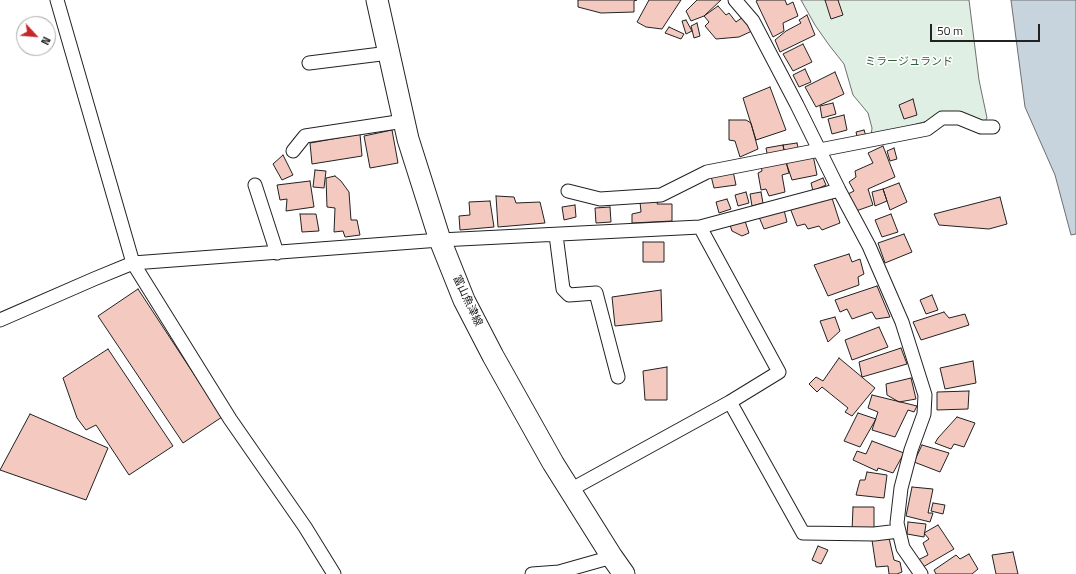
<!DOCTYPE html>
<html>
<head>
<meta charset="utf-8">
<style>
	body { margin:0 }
	#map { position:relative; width:1076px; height:574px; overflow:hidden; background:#fff; font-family:"Titillium Web",sans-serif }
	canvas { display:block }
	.north { position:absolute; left:16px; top:16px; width:40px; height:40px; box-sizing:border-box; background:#fff; border:1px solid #a7a7a7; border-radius:50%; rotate:116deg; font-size:11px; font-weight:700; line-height:16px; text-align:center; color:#222 }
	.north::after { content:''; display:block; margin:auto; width:14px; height:18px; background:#c62828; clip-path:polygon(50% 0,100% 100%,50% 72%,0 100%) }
	.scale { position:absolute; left:930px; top:24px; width:110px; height:18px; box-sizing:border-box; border:2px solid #222; border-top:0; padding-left:5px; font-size:12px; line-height:14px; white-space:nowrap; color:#222; -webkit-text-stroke:3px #fff; paint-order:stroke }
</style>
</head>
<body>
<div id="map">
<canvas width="1076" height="574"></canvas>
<div class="north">N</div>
<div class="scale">50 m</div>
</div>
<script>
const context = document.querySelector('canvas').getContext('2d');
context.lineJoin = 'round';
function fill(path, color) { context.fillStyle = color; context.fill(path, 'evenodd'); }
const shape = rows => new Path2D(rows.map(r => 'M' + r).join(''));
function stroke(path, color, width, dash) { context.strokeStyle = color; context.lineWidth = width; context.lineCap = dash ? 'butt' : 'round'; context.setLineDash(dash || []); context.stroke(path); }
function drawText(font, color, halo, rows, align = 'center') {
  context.font = font + ' "Titillium Web","Noto Sans JP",sans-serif'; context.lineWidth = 3; context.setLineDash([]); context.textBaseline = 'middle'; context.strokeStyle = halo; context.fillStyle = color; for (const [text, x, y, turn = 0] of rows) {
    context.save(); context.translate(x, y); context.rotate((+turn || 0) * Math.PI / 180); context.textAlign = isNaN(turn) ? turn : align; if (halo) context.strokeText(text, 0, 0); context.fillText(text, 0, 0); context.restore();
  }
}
const green = shape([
	[801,0,969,0,979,80,987,118,985,121,935,119,871,136,872,128,868,113,853,95,844,64,829,45,815,25,801,0]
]);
fill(green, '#e0efe3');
stroke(green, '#6f6f6f', 1);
const water = shape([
	[1011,0,1076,0,1076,234,1071,235,1055,175,1025,107,1011,0]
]);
fill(water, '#c7d3dd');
stroke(water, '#6f6f6f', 1);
const building = shape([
	[578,0,637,0,634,1,634,12,601,13,578,7,578,0],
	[649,0,681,0,662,29,646,27,637,22,649,0],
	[697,0,721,0,704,16,691,21,686,11,697,0],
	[758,0,785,0,787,5,793,2,798,16,783,23,784,31,773,37,756,1,758,0],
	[825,0,838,0,843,15,831,19,825,0],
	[718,6,726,15,729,13,736,22,743,17,752,31,739,37,716,39,705,26,709,22,704,16,718,6],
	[807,15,815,35,780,52,775,40,786,31,801,23,799,20,807,15],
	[686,20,692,31,686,34,682,21,686,20],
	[697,23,700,36,694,38,691,26,697,23],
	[669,27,684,34,681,39,665,33,669,27],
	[803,44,812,62,793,71,783,54,803,44],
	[805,69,811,82,799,87,793,75,805,69],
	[835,72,844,94,816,107,805,87,835,72],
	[770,87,786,130,756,140,743,98,770,87],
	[913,99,917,115,904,119,899,105,913,99],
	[833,103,836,114,822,118,820,106,833,103],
	[844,115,847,130,832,134,828,119,844,115],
	[729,120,746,120,751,123,758,149,740,157,735,141,729,140,729,120],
	[392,130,398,163,370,168,364,136,392,130],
	[864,130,866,136,857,136,856,132,864,130],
	[360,134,362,156,312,164,310,143,360,134],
	[797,143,799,152,785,155,783,145,797,143],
	[783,145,785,155,768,158,766,148,783,145],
	[883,146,895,177,868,189,873,205,856,211,848,194,854,191,849,182,856,177,855,171,873,163,868,153,883,146],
	[894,148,897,159,890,161,887,151,894,148],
	[283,155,293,175,282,180,273,164,283,155],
	[813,155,817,175,792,180,786,162,813,155],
	[786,162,789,173,782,175,785,192,769,196,766,189,761,190,758,173,762,171,761,165,786,162],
	[315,170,326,171,324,188,313,187,315,170],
	[733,171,736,185,714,188,711,176,733,171],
	[335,176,341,181,349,192,351,220,357,220,360,235,345,237,343,231,334,232,335,208,327,207,326,178,335,176],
	[823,178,826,185,813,191,811,183,823,178],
	[310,181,314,207,286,211,287,199,280,200,277,185,310,181],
	[899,183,907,202,890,210,883,189,899,183],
	[883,189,887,201,875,206,872,192,883,189],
	[746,192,749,203,738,206,735,195,746,192],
	[761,192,763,203,752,206,750,194,761,192],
	[496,196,514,197,516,203,540,202,545,223,498,227,496,196],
	[1000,197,1007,224,989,229,939,225,934,214,1000,197],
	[832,198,840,223,822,230,819,226,808,229,805,224,797,226,790,208,832,198],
	[727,199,731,209,719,213,716,202,727,199],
	[490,201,494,227,460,230,459,216,470,215,469,202,490,201],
	[658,201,657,204,672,204,672,221,632,223,632,214,641,212,640,202,658,201],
	[575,205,576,217,564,220,562,207,575,205],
	[610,207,611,222,596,223,595,208,610,207],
	[784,210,787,222,764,229,759,217,784,210],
	[300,214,316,214,319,231,302,232,300,214],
	[891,214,898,232,882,237,875,220,891,214],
	[745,221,749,233,742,236,732,231,730,225,745,221],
	[904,234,912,252,885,263,878,243,904,234],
	[643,242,664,242,664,262,643,262,643,242],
	[849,254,852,262,860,259,864,274,858,277,859,285,828,296,814,265,849,254],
	[877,286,890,317,876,319,872,312,852,319,847,309,840,312,835,300,877,286],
	[138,289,222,417,183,443,98,316,138,289],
	[661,290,662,321,615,326,612,297,661,290],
	[932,295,938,310,926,314,920,300,932,295],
	[944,312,949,318,965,314,969,325,921,340,913,322,944,312],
	[835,317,840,331,828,342,820,321,835,317],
	[879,327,888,347,852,360,845,340,879,327],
	[901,348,907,364,862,377,859,362,901,348],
	[108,349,173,446,129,475,96,425,86,430,77,418,63,378,108,349],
	[839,358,875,388,852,416,845,412,848,408,822,387,817,392,809,384,816,377,823,381,839,358],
	[973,361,976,383,945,389,940,368,973,361],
	[667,367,667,400,645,400,643,371,667,367],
	[911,378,916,399,899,402,887,395,886,384,911,378],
	[969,391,968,409,937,410,937,392,969,391],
	[872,395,917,406,914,412,908,410,895,437,872,430,878,412,868,408,872,395],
	[858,413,876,419,860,447,844,441,858,413],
	[30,414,108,448,86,500,0,470,30,414],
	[957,417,975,423,964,447,954,444,951,449,935,443,938,438,957,417],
	[872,441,904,453,893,473,878,468,877,471,853,460,857,451,866,454,872,441],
	[922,445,949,453,940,472,914,462,922,445],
	[867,472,887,475,884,498,856,495,860,480,865,480,867,472],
	[912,487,933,489,928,513,933,513,930,522,906,516,912,487],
	[933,503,945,505,943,514,931,511,933,503],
	[853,507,874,507,874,530,852,531,853,507],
	[908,522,926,524,924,537,907,534,908,522],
	[938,525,954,549,923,567,918,560,928,555,923,543,929,539,924,533,938,525],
	[889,538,894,560,900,562,902,572,897,574,889,574,888,566,876,567,872,540,889,538],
	[818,546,828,550,821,564,812,560,818,546],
	[1013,552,1018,574,996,574,992,555,1013,552],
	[969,554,978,569,972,574,936,574,934,570,956,555,960,559,969,554]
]);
fill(building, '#f3c9c0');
stroke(building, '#222', 1);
const minor = shape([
	[57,0,133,263,230,419,305,527,334,574],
	[735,0,753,21,797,105,839,190,869,246,902,322,925,395,924,414,911,450,901,488,897,523,903,548,921,574],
	[309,63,389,53],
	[293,151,305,136,404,121],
	[255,185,277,253],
	[568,191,600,199,661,195,707,172,927,129,942,118,959,118,981,127,993,127],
	[700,227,779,372,730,402,803,533,874,534,899,531],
	[556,235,563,289,569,295,596,293,618,377],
	[0,320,94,279,133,263,440,240,700,227,839,190],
	[570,490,730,402],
	[532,574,559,572,612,557]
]);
const primary = shape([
	[377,0,408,139,440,240,464,300,493,356,553,463,612,557,624,574]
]);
stroke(minor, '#222', 15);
stroke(primary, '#222', 23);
stroke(minor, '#fff', 13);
stroke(primary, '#fff', 21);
drawText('11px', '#2f5e38', '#fff', [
	["ミラージュランド",909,62]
]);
drawText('11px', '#222', '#fff', [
	["富山魚津線",467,301,65]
]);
</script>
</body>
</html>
